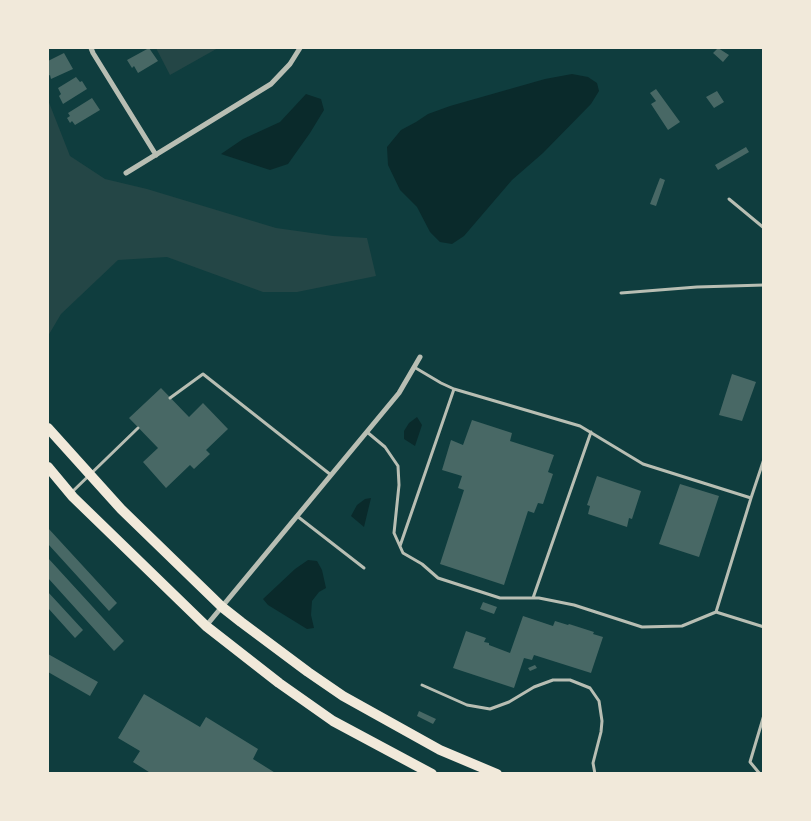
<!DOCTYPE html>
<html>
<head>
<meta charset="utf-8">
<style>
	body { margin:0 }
	#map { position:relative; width:811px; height:821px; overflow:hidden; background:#0f3d3e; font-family:Ubuntu,sans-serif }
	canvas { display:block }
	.frame { position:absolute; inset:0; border:49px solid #f1e9da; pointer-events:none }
</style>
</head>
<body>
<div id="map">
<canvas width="811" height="821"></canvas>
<div class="frame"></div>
</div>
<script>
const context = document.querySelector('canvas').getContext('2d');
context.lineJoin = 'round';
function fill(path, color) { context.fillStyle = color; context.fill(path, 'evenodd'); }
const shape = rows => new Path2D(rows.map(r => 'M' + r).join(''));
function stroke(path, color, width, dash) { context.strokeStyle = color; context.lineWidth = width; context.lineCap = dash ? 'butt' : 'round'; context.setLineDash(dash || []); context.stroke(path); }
fill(shape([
	[156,48,218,48,170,75],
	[48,100,70,156,105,179,147,189,276,228,333,236,367,238,376,276,297,292,263,292,167,257,118,260,61,314,48,336]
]), '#244646');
fill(shape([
	[572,74,588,77,597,83,599,91,591,104,543,153,512,180,464,236,452,244,440,242,430,232,417,207,400,190,388,165,387,147,401,130,416,122,428,114,450,106,545,79],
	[306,94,321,99,324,110,310,133,288,164,270,170,221,154,243,139,280,122],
	[417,417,422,425,415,446,404,439,404,431,409,423],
	[371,498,364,527,351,516,357,505,365,499],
	[308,560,317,561,322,570,326,588,319,592,312,601,311,615,314,628,307,629,268,605,263,599,295,569]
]), '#0a2a2b');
fill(shape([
	[149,48,158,61,138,73,134,66,132,68,127,60],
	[718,48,729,55,723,62,713,53],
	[64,53,73,69,51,79,50,75,48,76,48,61],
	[76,77,80,82,82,81,87,89,63,104,59,96,61,94,58,88],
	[656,89,680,122,668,130,651,104,656,101,650,93],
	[717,91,724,102,714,108,706,97],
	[92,98,100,110,75,125,72,121,70,123,67,118,70,116,68,113],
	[746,147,749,152,718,170,715,165],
	[660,178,665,180,656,206,650,204],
	[732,374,756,382,742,421,719,415],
	[161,388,189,417,203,403,228,429,206,450,210,454,194,469,190,465,166,488,143,462,158,448,129,418],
	[472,420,512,433,510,441,554,455,548,472,553,474,543,504,538,503,534,513,528,511,504,585,440,564,464,490,458,488,462,476,442,470,451,440,463,445],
	[597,476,641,491,632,519,629,518,627,527,588,514,590,506,587,505],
	[680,484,719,496,699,557,659,544],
	[48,528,117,603,109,611,48,544],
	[48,558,124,641,114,651,48,578],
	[48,592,83,630,75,638,48,608],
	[483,602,497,607,494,614,480,609],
	[523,616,553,626,555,621,568,625,569,624,594,632,593,634,603,637,591,673,534,655,532,660,524,658,514,688,453,668,466,631,486,638,484,642,489,643,489,645,510,653],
	[48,654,98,682,90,696,48,672],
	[535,665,537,668,530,671,528,668],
	[144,694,200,727,206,717,258,749,253,759,277,774,152,774,133,762,140,751,118,738],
	[419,711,436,719,433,724,417,716]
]), '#486865');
stroke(shape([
	[729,199,764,228],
	[621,293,697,287,764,285],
	[414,367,441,383,454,389,580,426,643,464,751,498,764,459],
	[170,398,203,374,331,475],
	[367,432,385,447,398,466,399,485,394,533,403,553,422,564,438,578,500,598,539,598,574,605,642,627,682,626,716,612,764,627],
	[72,492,138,428],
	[297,516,364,568],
	[400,546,454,389],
	[533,598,591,432],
	[716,612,751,498],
	[422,685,467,705,490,709,509,702,534,687,553,680,570,680,590,688,599,701,602,721,601,732,593,763,595,774],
	[760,774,750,762,764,715]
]), '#b8beb3', 3);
stroke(shape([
	[91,48,93,53,156,155],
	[126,173,271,84,290,64,300,48],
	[206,626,399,393,420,357]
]), '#b8beb3', 5);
stroke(shape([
	[48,428,121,509,222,607,241,622,308,672,343,696,440,750,497,774],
	[48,467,73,497,206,626,279,683,333,721,432,774]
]), '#f1e9da', 10);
</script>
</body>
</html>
